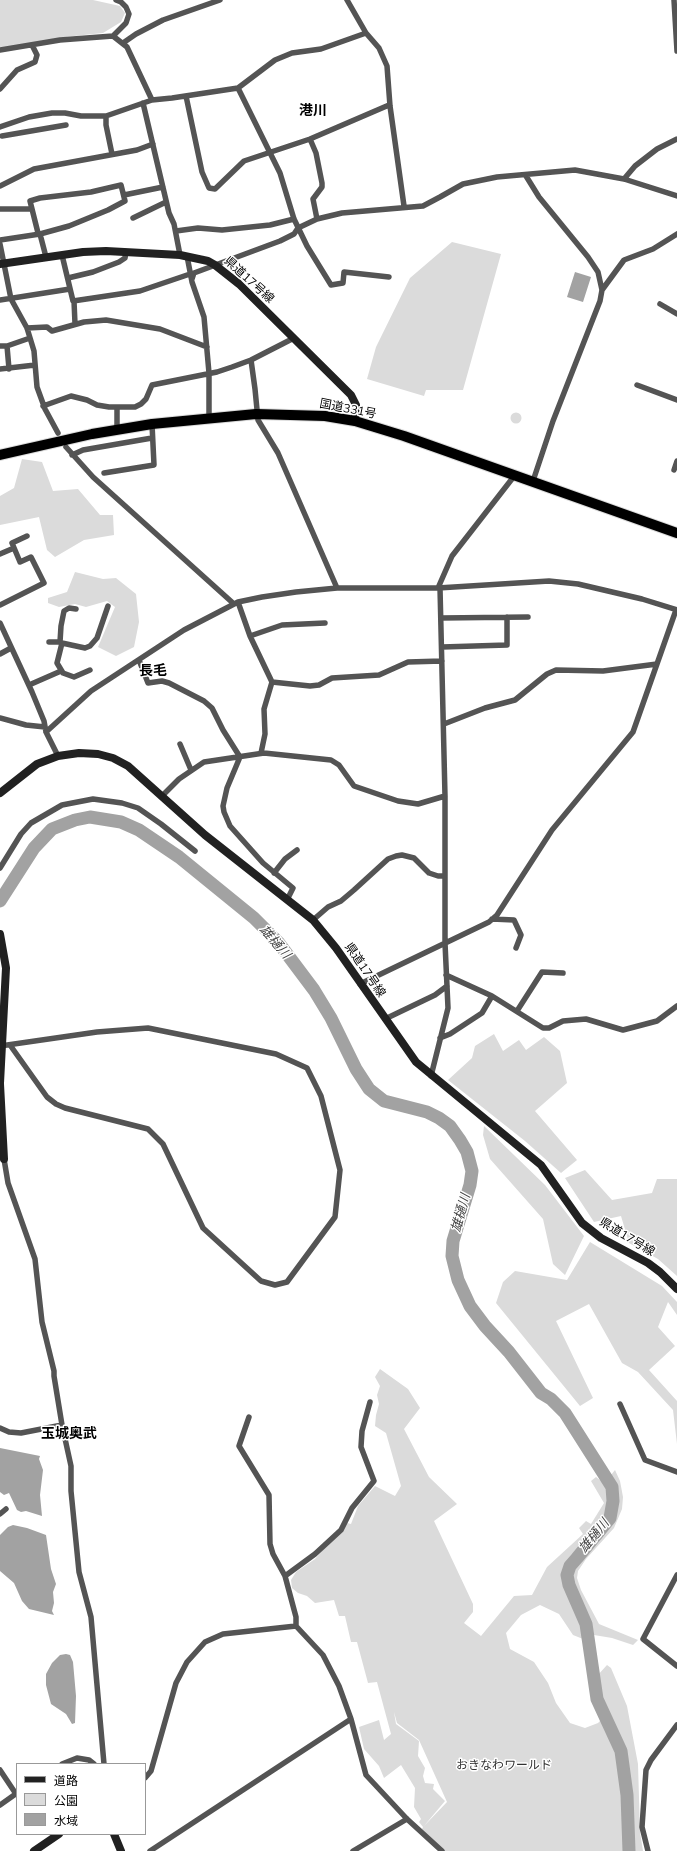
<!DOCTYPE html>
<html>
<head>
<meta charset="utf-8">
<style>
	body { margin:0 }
	#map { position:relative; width:677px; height:1851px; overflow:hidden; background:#fff; font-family:Mulish,"Noto Sans JP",sans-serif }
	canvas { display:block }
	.legend { position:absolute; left:16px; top:1763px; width:130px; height:72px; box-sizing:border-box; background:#fff; border:1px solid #999; margin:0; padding:5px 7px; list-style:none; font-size:12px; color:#000 }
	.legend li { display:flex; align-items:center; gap:8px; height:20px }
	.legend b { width:20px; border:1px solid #999 }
</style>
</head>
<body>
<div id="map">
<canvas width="677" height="1851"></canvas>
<ul class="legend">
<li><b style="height:5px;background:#212121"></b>道路</li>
<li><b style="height:11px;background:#dbdbdb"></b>公園</li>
<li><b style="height:11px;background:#a2a2a2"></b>水域</li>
</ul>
</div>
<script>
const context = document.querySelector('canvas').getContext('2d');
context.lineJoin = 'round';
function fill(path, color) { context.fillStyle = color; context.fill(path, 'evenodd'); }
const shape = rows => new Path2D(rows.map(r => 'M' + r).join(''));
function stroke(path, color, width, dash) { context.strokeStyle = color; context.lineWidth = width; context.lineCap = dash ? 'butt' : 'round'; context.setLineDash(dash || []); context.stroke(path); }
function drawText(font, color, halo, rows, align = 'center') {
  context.font = font + ' Mulish,"Noto Sans JP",sans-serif'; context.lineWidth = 3; context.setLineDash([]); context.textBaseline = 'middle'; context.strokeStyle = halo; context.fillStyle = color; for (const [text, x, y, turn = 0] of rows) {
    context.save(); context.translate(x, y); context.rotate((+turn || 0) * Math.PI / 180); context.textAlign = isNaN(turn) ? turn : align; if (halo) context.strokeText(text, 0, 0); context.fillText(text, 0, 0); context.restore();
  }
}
fill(shape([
	[0,0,93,0,120,6,125,13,121,22,103,33,64,37,0,48],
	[452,242,501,254,463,390,426,390,424,396,367,379,376,347,410,278],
	'510.5 418a5.5 5.5 0 1 1 11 0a5.5 5.5 0 1 1-11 0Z',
	[22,459,42,462,53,491,78,489,100,515,113,515,114,535,84,540,55,557,47,550,39,517,0,525,0,496,14,488],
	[75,572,103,579,116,578,136,594,139,622,134,647,116,656,98,647,115,607,107,601,86,607,75,604,59,607,48,603,48,598,67,592],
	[494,1034,503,1051,519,1040,526,1050,544,1037,560,1051,567,1083,535,1111,577,1160,561,1173,525,1141,448,1080,472,1058,475,1046],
	[484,1126,545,1185,584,1236,565,1275,553,1264,543,1219,490,1159,483,1135],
	[585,1170,612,1200,652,1193,657,1179,677,1179,677,1276,658,1259,629,1243,621,1216,594,1222,565,1178],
	[590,1242,662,1286,677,1302,677,1315,668,1302,658,1327,675,1346,649,1370,677,1401,677,1444,673,1410,638,1372,622,1363,589,1304,556,1321,593,1398,580,1406,496,1303,503,1282,515,1271,567,1280],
	[380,1369,408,1389,420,1408,404,1429,429,1477,457,1504,434,1521,473,1604,473,1612,464,1623,481,1636,514,1596,532,1595,547,1567,583,1534,579,1528,586,1521,591,1524,604,1503,591,1481,596,1477,605,1484,615,1504,618,1496,611,1475,615,1470,620,1481,623,1497,622,1509,614,1528,586,1559,578,1571,577,1578,581,1590,599,1624,638,1640,633,1645,612,1638,594,1635,583,1639,573,1635,559,1614,540,1605,521,1615,506,1633,510,1649,534,1662,548,1683,556,1703,570,1723,585,1728,598,1723,602,1719,593,1703,597,1676,607,1665,611,1668,627,1706,638,1764,640,1832,643,1851,444,1851,422,1829,423,1827,419,1822,421,1819,414,1807,415,1788,401,1765,384,1778,379,1766,364,1749,359,1727,379,1720,384,1740,391,1734,377,1682,368,1683,357,1642,351,1642,345,1616,339,1616,334,1600,315,1603,307,1596,298,1593,292,1588,291,1580,296,1572,315,1559,347,1523,351,1524,358,1506,375,1486,395,1496,401,1486,386,1433,375,1426,376,1415,379,1404,377,1395,380,1386,375,1377],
	[394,1712,397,1723,419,1740,447,1802,424,1826,445,1801,433,1789,434,1784,425,1783,423,1776,425,1768,418,1756,419,1741,396,1724]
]), '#dbdbdb');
fill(shape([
	[575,272,591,277,583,302,567,297],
	[0,1448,40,1456,39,1459,43,1470,40,1495,42,1516,26,1511,21,1512,17,1510,9,1493,4,1495,0,1492],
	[13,1525,27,1528,46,1535,51,1569,56,1584,53,1592,54,1603,52,1611,54,1615,29,1609,22,1601,14,1583,0,1571,0,1535,8,1527],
	[66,1654,70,1655,73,1662,76,1696,75,1723,72,1724,66,1714,51,1704,46,1685,46,1674,52,1663,60,1655]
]), '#a2a2a2');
stroke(shape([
	[0,901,34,848,52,829,75,820,90,817,121,822,139,830,179,857,254,918,278,942,314,990,331,1018,356,1069,369,1089,384,1101,427,1112,439,1118,450,1126,460,1140,467,1152,472,1171,470,1185,453,1241,452,1256,458,1280,470,1306,485,1326,509,1352,541,1393,551,1399,565,1413,612,1487,613,1501,610,1518,577,1558,570,1566,567,1575,569,1585,586,1624,597,1699,621,1751,627,1795,629,1851]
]), '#a2a2a2', 13);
const highway = shape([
	[0,455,92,434,152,424,256,414,325,416,355,421,404,436,677,533]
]);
stroke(highway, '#dbdbdb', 12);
stroke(shape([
	[347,0,366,33,379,48,387,66,390,106,404,206],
	[674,0,677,51],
	[113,36,126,23,129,14,126,7,121,2,116,0],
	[123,43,136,34,163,20,220,0],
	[0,50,60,40,113,36,127,47,152,100],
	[238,88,280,173,294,219,307,246,331,285,343,283,344,272,389,277],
	[0,89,17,70,35,62,37,55,32,45],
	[186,96,202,172,209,188,215,189,244,161,310,139,389,105],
	[143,103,169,213,174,224,180,255],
	[106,116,106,125,112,154],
	[0,127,29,117,52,113,65,113,81,116,106,116,152,100,172,98,238,88,275,60,292,53,321,49,366,33],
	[2,136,66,125],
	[310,139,316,153,322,183,322,187,313,199,317,219],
	[526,176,539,197,588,257,598,272,602,290,600,301,553,421,533,481],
	[624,179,635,166,657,149,677,139],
	[0,186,34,169,137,150,153,144],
	[124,195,163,187],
	[0,209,32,209],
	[133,218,166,202],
	[176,231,198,228,222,230,270,225,294,219],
	[40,234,46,257],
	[0,240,40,234,69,226,108,210,125,201,121,185,91,192,40,198,30,201,38,233],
	[0,244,11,299,27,328,34,351,37,387,45,409,58,433],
	[62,255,73,301,140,291,190,274],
	[187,256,192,282,204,317,209,373,209,418],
	[68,278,93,272,119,262,125,258,126,252],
	[192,279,194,273,280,241,294,234,298,228,317,219,342,213,423,206,440,197,463,184,497,177,575,170,624,179,677,196],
	[602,290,624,260,653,249,677,234],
	[0,300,70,289],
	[74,301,75,324],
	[660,304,677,314],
	[27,328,47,327,52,331,84,322,106,320,160,329,207,347],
	[0,346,7,346,30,338],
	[7,346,9,369],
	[251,360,255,389,258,420,278,453,337,588],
	[0,369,35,365],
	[637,385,677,400],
	[43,406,71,396,87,400,97,405,109,407,135,407,141,404,146,399,152,385,217,372,232,367,251,360,294,338],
	[117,408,117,429],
	[66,447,93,477,234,604],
	[72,455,83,450,152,438],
	[674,470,677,461],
	[104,473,154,465,152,424],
	[0,554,14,548],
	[438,588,452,556,515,475],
	[238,602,250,636,272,682,264,709,265,734,261,753],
	[0,605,44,583,31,557,20,562,12,543,27,536],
	[76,609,69,608,64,611,61,626,60,642,62,643,57,663,63,673,74,677,90,670],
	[441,618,528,617],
	[0,623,32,692,44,721,46,732,58,756],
	[250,636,282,625,325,623],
	[49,642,60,642],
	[62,643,85,648,90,646,97,638,108,606],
	[442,647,507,645,507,617],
	[0,654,11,648],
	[139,660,148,683,162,681,169,683,204,701,212,708,223,730,240,757,227,788,223,806,224,812,230,826,263,863,293,888,288,898],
	[272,682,310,686,319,685,332,678,379,675,408,662,442,661],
	[29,685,61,671],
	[0,718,26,725,45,727],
	[444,724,485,708,515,700,547,674,556,670,603,671,657,664],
	[46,732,91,691,184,630,238,602,262,597,296,592,337,588,438,588,549,581,578,584,642,599,677,610],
	[180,744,191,770],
	[162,796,179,779,204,762,264,753,331,760,339,765,354,786,398,801,418,804,445,796],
	[0,868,21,834,31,823,62,805,93,799,122,803,138,808,161,824,195,851],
	[274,873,285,859,297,850],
	[492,919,514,920,521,935,516,948],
	[313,920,328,907,341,901,354,890,388,859,396,856,402,855,414,858,429,873,438,876,445,876],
	[446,975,492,996,543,1028,549,1028,563,1021,586,1019,623,1030,657,1021,677,1006],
	[360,984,489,922,497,915,552,830,633,732,676,610],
	[517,1011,542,972,563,973],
	[385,1019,435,995,447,986],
	[440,1038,450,1034,482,1013,492,996],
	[0,1046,97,1032,148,1028,276,1054,307,1068,321,1096,340,1170,335,1217,287,1282,275,1285,261,1281,203,1228,163,1144,148,1129,65,1108,56,1104,47,1097,10,1045],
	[431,1076,448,1008,445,943,445,796,440,588],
	[2,1158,4,1159,8,1183,35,1259,42,1322,54,1371,54,1376,62,1425,71,1466,71,1491,79,1572,91,1617,104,1764],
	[620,1404,645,1460,677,1472],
	[249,1417,239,1446,269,1495,270,1544,273,1554,285,1576,296,1617,296,1626,323,1655,339,1686,351,1719,366,1775,407,1819,442,1851],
	[0,1428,9,1432,21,1433,62,1425],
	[0,1514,6,1509],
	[677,1575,643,1639,677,1666],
	[285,1576,315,1554,341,1530,352,1508,374,1481,361,1447,362,1431,370,1402],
	[62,1764,77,1758,89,1760,94,1764],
	[0,1770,16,1794],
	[145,1778,151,1771,176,1683,187,1662,205,1642,223,1634,296,1626],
	[0,1805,17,1793],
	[150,1851,351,1719],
	[353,1851,407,1819],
	[648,1851,642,1827,646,1770,651,1760,677,1725]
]), '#545454', 5.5);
stroke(shape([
	[0,264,83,252,106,251,180,255,208,261,215,265,239,284,351,395,356,405,355,421],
	[0,793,37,764,58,756,79,753,98,754,113,758,128,766,205,835,313,920,336,948,416,1062,541,1165,582,1223,601,1238,648,1263,660,1272,677,1289],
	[0,934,6,968,0,1083],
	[0,1084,4,1159],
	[114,1834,121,1851],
	[34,1851,59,1834]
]), '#212121', 8);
stroke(highway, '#000', 10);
drawText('12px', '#000', '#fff', [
	["県道17号線",249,280,42],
	["国道331号",348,409,11],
	["県道17号線",365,970,56],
	["県道17号線",627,1237,31]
]);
drawText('12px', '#323232', '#fff', [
	["おきなわワールド",504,1765]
]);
drawText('italic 13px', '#434343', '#fff', [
	["雄樋川",275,942,49],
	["雄樋川",461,1213,-75],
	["雄樋川",594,1536,-51]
]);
drawText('bold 14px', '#000', '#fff', [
	["港川",313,111],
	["長毛",153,671],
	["玉城奥武",69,1434]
]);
</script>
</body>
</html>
